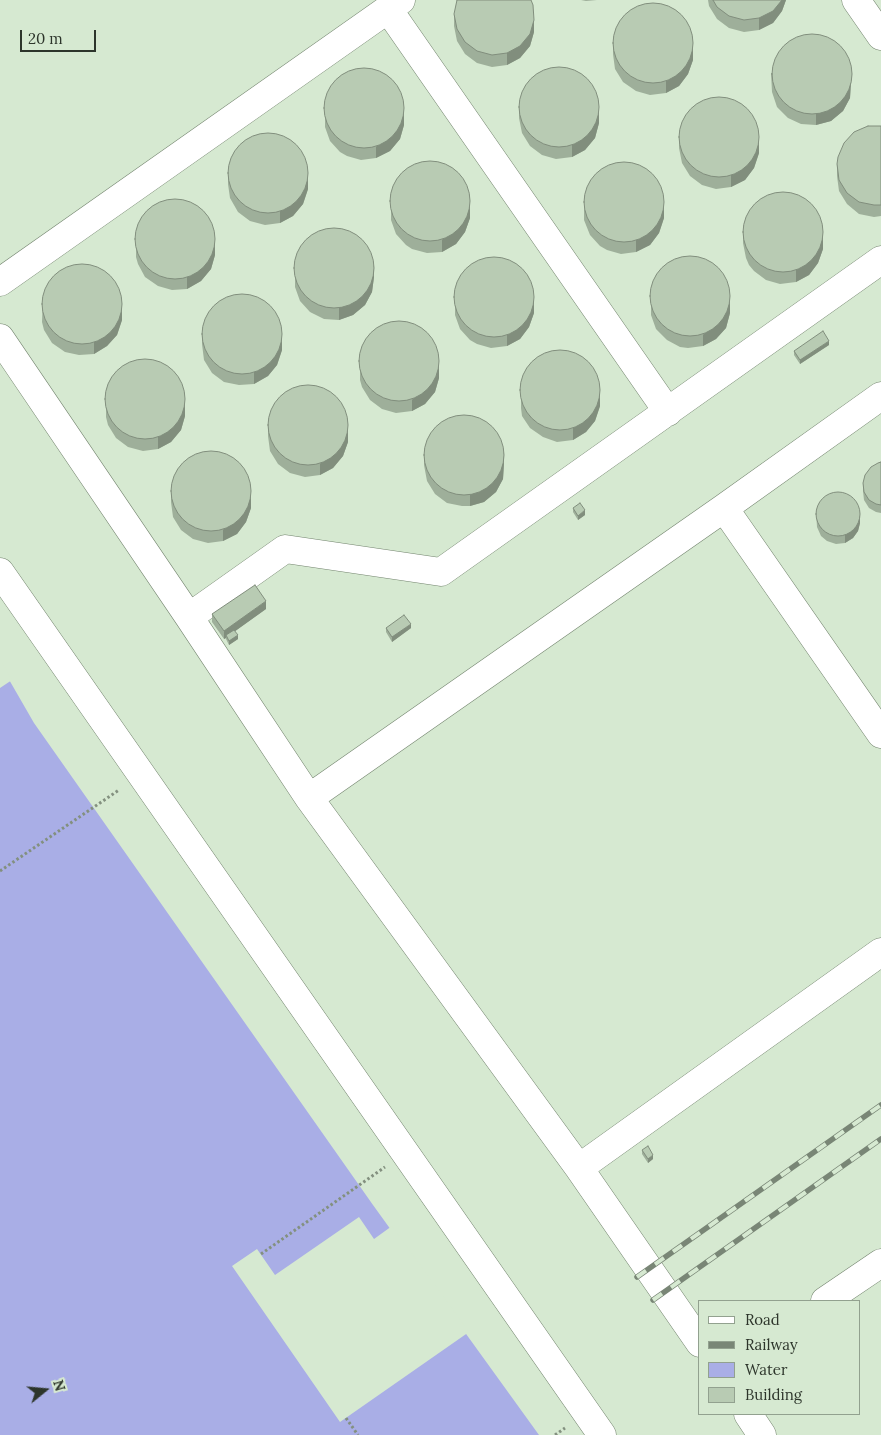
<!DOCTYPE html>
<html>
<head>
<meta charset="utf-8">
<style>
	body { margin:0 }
	#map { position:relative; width:881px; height:1435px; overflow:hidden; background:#d6e9d1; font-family:Lora,serif }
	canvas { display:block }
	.legend { position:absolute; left:698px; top:1300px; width:162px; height:115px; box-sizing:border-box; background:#d6e9d1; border:1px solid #92a18f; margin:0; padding:6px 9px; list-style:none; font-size:15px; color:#2d352b }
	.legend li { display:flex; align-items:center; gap:10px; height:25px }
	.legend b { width:25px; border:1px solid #92a18f }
	.north { position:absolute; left:20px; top:1365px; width:50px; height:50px; -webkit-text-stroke:4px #d6e9d1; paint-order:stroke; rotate:73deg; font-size:14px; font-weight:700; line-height:20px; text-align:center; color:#2d352b }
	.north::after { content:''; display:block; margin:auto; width:18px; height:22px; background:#2d352b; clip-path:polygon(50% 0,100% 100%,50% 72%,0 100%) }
	.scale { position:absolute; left:20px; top:30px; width:76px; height:22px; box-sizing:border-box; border:2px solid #2d352b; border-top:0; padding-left:6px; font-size:15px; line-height:18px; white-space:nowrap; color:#2d352b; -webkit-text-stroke:4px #d6e9d1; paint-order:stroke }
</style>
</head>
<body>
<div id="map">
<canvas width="881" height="1435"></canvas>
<ul class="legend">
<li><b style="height:6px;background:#fff"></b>Road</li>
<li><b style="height:6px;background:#798676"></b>Railway</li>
<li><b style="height:14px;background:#a9aee6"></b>Water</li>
<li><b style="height:14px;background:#b8cbb3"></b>Building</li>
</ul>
<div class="north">N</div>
<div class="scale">20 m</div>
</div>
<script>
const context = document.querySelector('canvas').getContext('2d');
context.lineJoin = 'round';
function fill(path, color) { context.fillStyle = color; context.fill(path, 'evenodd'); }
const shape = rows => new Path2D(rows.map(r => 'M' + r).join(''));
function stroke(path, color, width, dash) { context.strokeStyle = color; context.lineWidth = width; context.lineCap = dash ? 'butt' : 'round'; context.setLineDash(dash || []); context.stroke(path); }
fill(shape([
	[0,664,34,723,373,1205,539,1435,0,1435]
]), '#a9aee6');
fill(shape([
	[0,661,2,662,12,680,0,688],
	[359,1217,374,1239,392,1226,469,1332,340,1422,232,1266,257,1249,275,1275]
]), '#d6e9d1');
const minor = shape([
	[856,0,881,36],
	[388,9,668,412],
	[0,282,401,0],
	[0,338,189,617,309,798,579,1168,700,1343],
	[724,508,881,734],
	[0,572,602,1435],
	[189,617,285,549,441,572,881,260],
	[309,798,724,508,881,396],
	[579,1168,881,952],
	[825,1301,881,1263],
	[748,1414,762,1435]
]);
stroke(minor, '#73846e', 29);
stroke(shape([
	[0,871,119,790],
	[261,1254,385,1167],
	[346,1418,358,1435],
	[555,1435,565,1428]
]), '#83907f', 3, [2.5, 2.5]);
stroke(minor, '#fff', 28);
const rail = shape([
	[637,1277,881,1105],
	[653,1300,881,1139]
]);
stroke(rail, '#798676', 5.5);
stroke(rail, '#d6e9d1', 4, [11]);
fill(shape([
	[581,0,597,0,586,1],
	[708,0,786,0,782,11,773,23,759,30,744,32,729,28,717,19,709,6],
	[454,14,534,32,530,46,520,58,507,65,492,67,477,63,465,54,457,41,454,26],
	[613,42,693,60,688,74,679,86,666,93,650,95,636,91,623,82,615,69,613,54],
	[771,73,851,82,850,98,843,111,831,121,816,125,801,124,788,118,777,107,772,92],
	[325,100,404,125,400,139,390,151,376,158,361,160,347,156,340,152,330,141,325,127],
	[519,106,599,123,595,138,585,150,572,157,556,159,542,155,530,146,522,133,519,118],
	[881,126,881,216,874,217,859,214,847,204,839,191,837,176,837,164],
	[679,136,759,153,754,168,745,180,731,187,716,189,702,185,690,176,682,163,679,148],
	[228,172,308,189,303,204,293,216,280,223,265,225,250,221,238,212,230,198,228,184],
	[391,193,470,218,465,232,456,244,442,252,427,253,412,249,406,245,396,234,391,220],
	[584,209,664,218,659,233,650,245,636,252,621,254,607,250,600,246,590,235,584,220],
	[136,230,215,255,211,269,201,281,187,289,172,290,158,286,145,277,138,264,136,257],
	[743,231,823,249,818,263,809,275,796,282,780,284,766,280,754,271,749,265,746,258,743,243],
	[295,260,374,277,372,292,365,305,353,315,339,320,324,319,310,312,300,301,295,287],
	[651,288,730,313,726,328,716,339,703,346,688,348,680,347,667,340,656,329,651,315],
	[43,295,122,320,117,335,107,346,94,354,79,355,65,352,52,343,44,330,42,322],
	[455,303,534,313,529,327,520,339,507,346,491,348,477,344,470,340,460,329,455,315],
	[202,333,282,350,277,365,268,376,254,384,239,385,224,382,212,373,204,360,202,344],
	[829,345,800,364,794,355,794,351],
	[360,353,439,378,435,392,425,404,412,411,396,413,382,409,370,400,362,387,360,380],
	[521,381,600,406,595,421,586,432,573,440,557,442,543,437,530,428,522,416,521,408],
	[106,391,185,416,181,430,171,442,158,449,143,451,128,447,116,438,108,425,106,417],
	[268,424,348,442,343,456,333,468,320,475,305,477,290,473,278,464,270,451,268,436],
	[424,454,504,463,503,479,496,492,484,502,470,506,462,506,447,503,435,494,427,481,424,465],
	[881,462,881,513,876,512,869,508,864,500,863,491,863,483],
	[171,491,251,508,246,522,237,534,223,541,208,543,193,539,181,530,173,517,171,502],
	[573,508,585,515,578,520,573,512],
	[816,511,860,523,858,531,853,538,845,543,836,544,827,541,821,536,817,527],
	[266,609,235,631,238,639,229,645,226,639,226,638,224,639,212,622,212,614],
	[386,628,411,628,392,642,386,632],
	[642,1150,653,1159,648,1163,642,1154]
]), '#9eaf9a');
fill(shape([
	[782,0,786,0,782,11,773,23,759,30,759,18],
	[534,20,534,32,530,46,520,58,507,65,507,53],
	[693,48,693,60,688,74,679,86,666,93,666,81],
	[851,71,851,82,850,98,843,111,831,121,816,125,816,114],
	[599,112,599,123,595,138,585,150,572,157,572,145],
	[404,113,404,125,400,139,390,151,376,158,376,147],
	[759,142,759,153,754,168,745,180,731,187,731,175],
	[308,178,308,189,303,204,293,216,280,223,280,211],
	[470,206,470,218,465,232,456,244,442,252,442,240],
	[664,207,664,218,659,233,650,245,636,252,636,240],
	[823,237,823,249,818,263,809,275,796,282,796,270],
	[215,243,215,255,211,269,201,281,187,289,187,277],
	[374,265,374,277,372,292,365,305,353,315,339,320,339,308],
	[534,301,534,313,529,327,520,339,507,346,507,335],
	[730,301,730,313,726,328,716,339,703,346,703,335],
	[122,308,122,320,117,335,107,346,94,354,94,342],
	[282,338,282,350,277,365,268,376,254,384,254,372],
	[829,341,829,345,800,364,800,360],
	[439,366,439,378,435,392,425,404,412,411,412,400],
	[600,394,600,406,595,421,586,432,573,440,573,428],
	[185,404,185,416,181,430,171,442,158,449,158,437],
	[348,430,348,442,343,456,333,468,320,475,320,464],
	[504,452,504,463,503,479,496,492,484,502,470,506,470,495],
	[251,496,251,508,246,522,237,534,223,541,223,530],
	[585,510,585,515,578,520,578,516],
	[860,515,860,523,858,531,853,538,845,543,845,535],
	[266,601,266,609,227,637,226,635,226,638,224,639,224,631],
	[411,624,411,628,392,642,392,637],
	[238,635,238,639,229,645,229,641],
	[653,1155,653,1159,648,1163,648,1159]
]), '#818e7d');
const building = shape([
	[457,0,531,0,533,5,534,20,530,34,520,46,507,53,492,55,477,51,465,42,457,29,454,14,457,0],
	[713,0,782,0,773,11,759,18,744,20,729,16,717,7,713,0],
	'613 43a40 40 0 1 1 80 0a40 40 0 1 1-80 0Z',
	'772 74a40 40 0 1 1 80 0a40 40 0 1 1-80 0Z',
	'519 107a40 40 0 1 1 80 0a40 40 0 1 1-80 0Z',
	'324 108a40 40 0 1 1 80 0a40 40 0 1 1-80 0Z',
	'679 137a40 40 0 1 1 80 0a40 40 0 1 1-80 0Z',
	[868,126,881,126,881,205,874,205,859,202,847,193,839,180,837,164,838,157,844,143,854,132,868,126],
	'228 173a40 40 0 1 1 80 0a40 40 0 1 1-80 0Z',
	'390 201a40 40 0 1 1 80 0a40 40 0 1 1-80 0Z',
	'584 202a40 40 0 1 1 80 0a40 40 0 1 1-80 0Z',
	'743 232a40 40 0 1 1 80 0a40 40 0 1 1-80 0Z',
	'135 239a40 40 0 1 1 80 0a40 40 0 1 1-80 0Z',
	'294 268a40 40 0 1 1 80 0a40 40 0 1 1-80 0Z',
	'650 296a40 40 0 1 1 80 0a40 40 0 1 1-80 0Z',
	'454 297a40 40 0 1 1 80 0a40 40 0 1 1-80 0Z',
	'42 304a40 40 0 1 1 80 0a40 40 0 1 1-80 0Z',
	'202 334a40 40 0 1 1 80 0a40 40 0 1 1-80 0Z',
	'359 361a40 40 0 1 1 80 0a40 40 0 1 1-80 0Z',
	[823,331,829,341,800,360,794,351,823,331],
	'520 390a40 40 0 1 1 80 0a40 40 0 1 1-80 0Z',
	'105 399a40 40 0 1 1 80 0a40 40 0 1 1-80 0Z',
	'268 425a40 40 0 1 1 80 0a40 40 0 1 1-80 0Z',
	'424 455a40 40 0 1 1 80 0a40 40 0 1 1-80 0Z',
	'171 491a40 40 0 1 1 80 0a40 40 0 1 1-80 0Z',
	[881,462,881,505,876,504,869,500,864,492,863,483,865,475,871,467,878,463,881,462],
	'816 514a22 22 0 1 1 44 0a22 22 0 1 1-44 0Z',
	[580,503,585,510,578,516,573,508,580,503],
	[255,585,266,601,224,631,212,614,255,585],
	[404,615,411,624,392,637,386,628,404,615],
	[234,630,238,635,229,641,226,635,234,630],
	[648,1146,653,1155,648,1159,642,1150,648,1146]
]);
fill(building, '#b8cbb3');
stroke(building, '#818e7d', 1);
</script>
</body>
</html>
